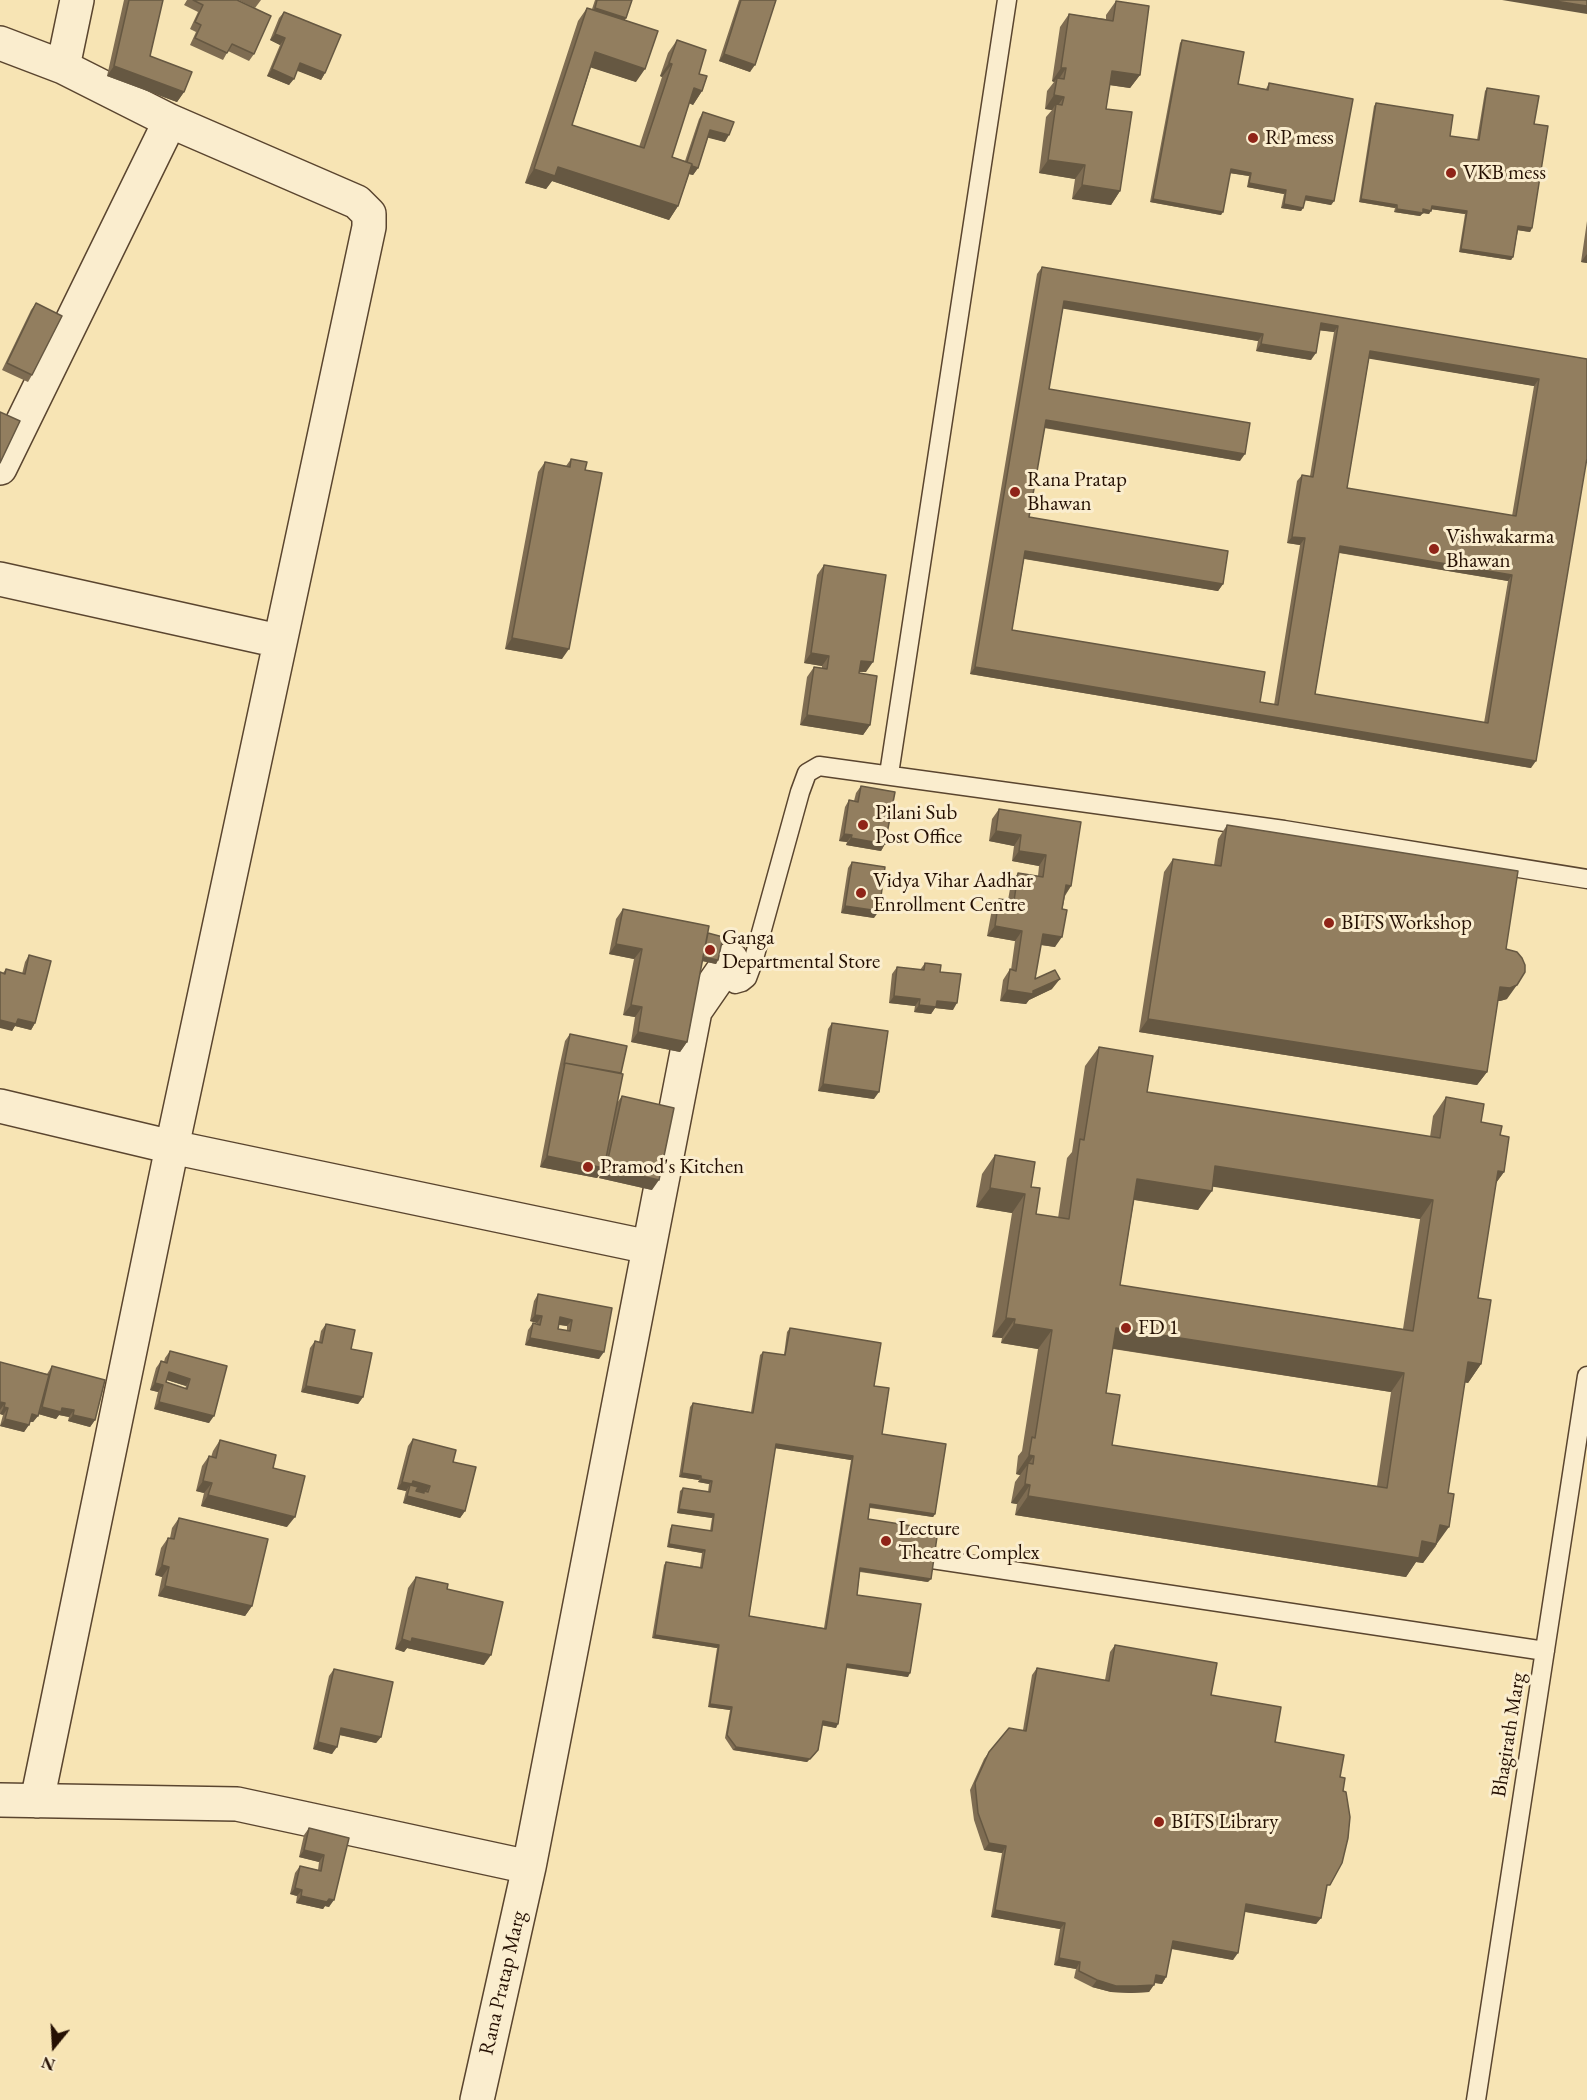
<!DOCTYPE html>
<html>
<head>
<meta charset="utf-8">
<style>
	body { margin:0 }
	#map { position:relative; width:1587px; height:2100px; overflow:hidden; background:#f7e4b4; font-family:"EB Garamond",serif }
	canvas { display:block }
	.north { position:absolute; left:24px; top:2016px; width:60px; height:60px; -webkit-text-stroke:4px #faedce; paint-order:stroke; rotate:198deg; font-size:16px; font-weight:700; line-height:24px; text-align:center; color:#251003 }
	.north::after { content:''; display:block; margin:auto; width:21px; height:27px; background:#251003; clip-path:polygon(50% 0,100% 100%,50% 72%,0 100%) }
</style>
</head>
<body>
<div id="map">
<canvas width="1587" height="2100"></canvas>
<div class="north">N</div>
</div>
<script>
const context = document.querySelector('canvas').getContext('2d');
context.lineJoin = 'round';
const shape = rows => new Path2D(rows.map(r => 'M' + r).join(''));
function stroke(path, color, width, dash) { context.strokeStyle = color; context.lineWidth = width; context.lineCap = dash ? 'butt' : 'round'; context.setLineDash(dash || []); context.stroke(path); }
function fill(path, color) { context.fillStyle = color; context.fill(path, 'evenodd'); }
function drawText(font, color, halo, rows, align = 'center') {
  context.font = font + ' "EB Garamond",serif'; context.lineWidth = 6; context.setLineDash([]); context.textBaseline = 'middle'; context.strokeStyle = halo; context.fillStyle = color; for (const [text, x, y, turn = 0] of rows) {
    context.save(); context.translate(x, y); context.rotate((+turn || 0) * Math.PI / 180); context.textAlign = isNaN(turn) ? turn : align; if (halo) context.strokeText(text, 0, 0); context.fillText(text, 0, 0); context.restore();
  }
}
const service = shape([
	[889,774,1007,0],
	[731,960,735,984,742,982,747,978,753,962,800,792,807,773,819,766,1284,830,1587,879],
	[932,1559,1545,1651],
	[1476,2100,1587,1376]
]);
const minor = shape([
	[0,43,63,67,170,121,357,202,369,214,369,227,172,1147,37,1801],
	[63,67,77,0],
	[0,468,170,121],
	[0,579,279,641],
	[0,1106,172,1147,649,1247],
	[0,1800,237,1804,529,1867],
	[477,2100,529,1867,695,1011,731,959]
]);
stroke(service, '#5a452f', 21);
stroke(minor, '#5a452f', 36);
stroke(service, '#faedce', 18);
stroke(minor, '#faedce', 33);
fill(shape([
	[124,0,163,0,150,56,184,92,177,102,107,76],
	[187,0,237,0,254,54,249,61,228,51,223,60,190,45,196,32,190,29,198,12,184,5],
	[238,0,261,0,255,8],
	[595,0,632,0,625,20,636,82,591,67,572,125,639,147,662,77,660,76,668,53,677,40,699,74,702,91,693,105,689,103,672,157,685,161,699,119,703,112,725,142,708,137,698,168,693,175,689,174,678,206,669,220,552,181,546,189,525,183,578,21,587,8,592,9],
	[739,0,776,0,750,72,719,61],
	[1116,1,1140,75,1130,88,1110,85,1106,109,1120,191,1111,205,1072,199,1075,179,1039,173,1046,117,1052,110,1045,109,1047,91,1054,82,1052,81,1060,27,1069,14,1106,19,1106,15],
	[284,12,325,73,321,80,297,70,289,85,267,76,280,45,270,40,279,18],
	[1182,40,1238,84,1266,89,1269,83,1334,201,1331,205,1305,200,1303,208,1301,211,1281,208,1284,194,1247,187,1249,176,1230,173,1221,215,1150,202,1180,43],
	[1487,88,1534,124,1532,228,1530,232,1518,230,1513,257,1511,260,1459,252,1465,214,1431,209,1429,214,1423,213,1420,216,1394,212,1395,208,1359,202,1374,106,1376,103,1450,136,1477,140,1485,91],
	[1587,221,1587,263,1581,262],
	[1042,267,1587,359,1531,768,970,674,1037,274],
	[1063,308,1258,341,1256,351,1311,360,1320,330,1334,332,1310,476,1302,475,1297,481,1287,543,1300,545,1274,705,1260,702,1012,630,1024,559,1218,591,1223,584,1029,517,1044,428,1240,461,1049,389],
	[1369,358,1534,386,1512,516,1347,488],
	[1339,553,1508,581,1484,723,1315,694],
	[36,303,32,375,28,382,2,370,31,310],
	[571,459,562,659,505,649,538,472,545,462,566,466],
	[824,565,866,672,859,672,859,673,870,725,863,735,800,725,807,677,814,667,822,668,822,666,804,663,817,575],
	[861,786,885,844,881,851,846,845,847,842,839,841,845,807,849,800,854,801,856,793],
	[999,809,1081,822,1071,886,1065,896,1055,947,1041,945,1035,979,1052,989,1029,1000,1026,1004,1000,1001,1003,980,1010,969,1011,970,1015,941,987,936,992,909,999,899,1008,900,1011,883,1018,873,1038,876,1039,866,1012,861,1014,846,989,841,992,819],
	[1227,825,1506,949,1507,999,1500,1001,1497,1001,1487,1072,1477,1085,1139,1032,1164,872,1173,859,1214,865,1218,839],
	[852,862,874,918,841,913,848,868],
	[623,909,708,933,718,960,716,964,702,961,687,1042,680,1052,631,1042,635,1017,623,1015,634,959,609,954,616,919],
	[29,955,35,1023,31,1030,15,1026,12,1031,3,973,6,969,22,974,25,962],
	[925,963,940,972,953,1010,935,1008,931,1014,914,1012,915,1006,889,1003,892,974,897,967,920,970],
	[832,1023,874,1099,818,1091,828,1029],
	[570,1034,621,1073,617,1103,622,1096,652,1190,599,1178,600,1174,597,1178,540,1167,558,1073,565,1041],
	[1099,1047,1147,1092,1430,1137,1433,1116,1446,1097,1500,1135,1504,1172,1496,1183,1478,1298,1481,1364,1468,1383,1465,1382,1436,1546,1423,1563,1416,1562,1406,1577,1015,1515,1017,1504,1011,1503,1015,1482,1020,1475,1016,1474,1018,1456,1022,1451,1038,1349,1001,1343,1002,1338,992,1337,1012,1213,976,1207,982,1174,995,1155,1031,1187,1036,1214,1058,1218,1067,1158,1072,1152,1085,1066],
	[1212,1186,1420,1219,1403,1329,1120,1285,1134,1200,1198,1210],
	[1113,1349,1391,1392,1377,1486,1112,1445,1106,1393],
	[538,1294,612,1308,599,1359,525,1345,528,1330,533,1323,537,1324,537,1323,530,1321,534,1301],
	[559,1325,567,1326,567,1331,558,1329],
	[326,1324,351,1349,363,1397,358,1404,301,1392,310,1348,315,1341,319,1342,321,1331],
	[790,1328,874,1386,882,1434,935,1514,933,1517,870,1508,868,1519,928,1582,860,1572,857,1595,908,1677,846,1668,836,1728,822,1725,815,1754,807,1762,733,1750,725,1738,730,1710,708,1707,717,1648,652,1638,664,1565,666,1562,700,1567,702,1553,667,1547,670,1529,672,1525,710,1531,712,1518,677,1513,680,1491,683,1488,708,1492,709,1484,698,1482,699,1480,679,1477,690,1407,693,1403,751,1412,760,1355,763,1352,784,1355,787,1332],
	[775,1448,851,1460,824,1628,749,1616],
	[170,1351,227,1366,209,1423,154,1409,158,1392,150,1390,156,1368,161,1361,164,1362,165,1358],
	[167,1380,186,1386,185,1389,166,1382],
	[0,1362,47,1374,52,1366,95,1420,90,1427,68,1421,69,1417,59,1415,56,1419,39,1414,33,1422,30,1422,24,1432,0,1426,3,1415,0,1414],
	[413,1439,453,1462,465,1511,460,1518,403,1503,406,1491,397,1489,408,1446],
	[220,1440,273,1468,287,1527,201,1506,204,1493,196,1491,202,1466,209,1456,211,1457,213,1451],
	[179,1518,252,1606,245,1616,158,1596,162,1577,155,1575,161,1548,168,1538,170,1538,172,1528],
	[416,1577,447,1589,484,1665,407,1648,404,1652,395,1649,408,1588],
	[1115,1645,1211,1695,1275,1742,1340,1777,1326,1891,1321,1918,1316,1924,1245,1912,1233,1960,1171,1949,1166,1977,1162,1984,1154,1983,1149,1992,1131,1993,1111,1992,1092,1987,1074,1978,1076,1969,1054,1965,1060,1929,991,1917,1002,1853,984,1850,974,1820,970,1790,984,1759,989,1752,1023,1730,1032,1675,1037,1668,1105,1680,1110,1652],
	[334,1669,381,1737,376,1743,339,1735,332,1754,313,1749,329,1676],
	[309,1828,349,1838,329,1907,325,1906,323,1909,296,1903,297,1896,290,1894,295,1873,300,1866,318,1870,319,1862,299,1857,304,1835]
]), '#7e6c52');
fill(shape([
	[1502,0,1549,0,1587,6,1587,14],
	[595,8,626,18,622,25,590,14],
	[275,34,285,38,280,45,270,40],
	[595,52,645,69,636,82,586,66],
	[724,54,755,65,750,72,719,61],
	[300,63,325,73,321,80,295,70],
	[669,63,672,64,662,77,660,76],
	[114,66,184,92,177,102,107,76],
	[1061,68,1066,68,1057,82,1057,78,1054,82,1052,81],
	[272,69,294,79,289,85,267,76],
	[1112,71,1140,75,1130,88,1102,84],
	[694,88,702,91,693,105,685,101],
	[1054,95,1064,97,1055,109,1056,104,1052,110,1045,109],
	[710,130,729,135,725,142,705,137],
	[1048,160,1085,165,1075,179,1039,173],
	[686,165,698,168,693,175,681,172],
	[558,167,678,206,669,220,552,181,546,189,525,183,534,169],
	[1231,169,1251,173,1249,176,1229,173],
	[1249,183,1286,190,1284,194,1247,187],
	[1082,185,1120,191,1111,205,1072,199],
	[1306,196,1334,201,1331,205,1303,200],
	[1153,199,1223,212,1221,215,1150,202],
	[1361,199,1397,205,1395,208,1359,202],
	[1284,204,1303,208,1301,211,1281,208],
	[1432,206,1467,211,1465,214,1430,209],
	[1397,209,1423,209,1431,211,1429,214,1423,213,1420,216,1394,212],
	[1518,226,1532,228,1530,232,1516,230],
	[1461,249,1513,257,1511,260,1459,252],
	[1587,254,1587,263,1581,262],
	[1064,301,1263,334,1258,341,1059,308],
	[1321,323,1338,326,1334,332,1316,330],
	[1261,344,1316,353,1311,360,1256,351],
	[1370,351,1539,379,1534,386,1365,358],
	[1046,420,1245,454,1240,461,1041,427],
	[1292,537,1305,538,1300,545,1287,543],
	[1340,546,1512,575,1508,581,1335,552],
	[1025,551,1223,584,1218,591,1020,558],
	[512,638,569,649,562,659,505,649],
	[811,653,829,656,822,666,804,663],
	[861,661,873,662,866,672,853,671],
	[975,667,1536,761,1531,768,970,674],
	[807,715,870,725,863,735,800,725],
	[996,831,1021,835,1014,846,989,841],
	[844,834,852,835,847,842,839,841],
	[851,838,885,844,881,851,846,845],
	[1019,851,1046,855,1039,866,1012,861],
	[1066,885,1071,886,1064,896],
	[845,906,879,911,874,918,841,913],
	[995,926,1022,931,1015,941,987,936],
	[1043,934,1062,937,1055,947,1035,944],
	[616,944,642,949,634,959,609,954],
	[701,957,718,960,716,964,698,960],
	[1060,979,1052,989,1029,1000,1026,1004,1000,1001,1007,990,1033,991],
	[1517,985,1507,999,1500,1001,1490,1000,1500,987],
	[894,996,920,999,915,1006,889,1003],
	[937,1001,957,1003,953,1010,935,1008,931,1014,914,1012,919,1005],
	[631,1005,642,1007,635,1017,623,1015],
	[18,1019,35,1023,31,1030,15,1026,12,1031,0,1028,0,1020],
	[1148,1019,1487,1072,1477,1085,1139,1032],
	[638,1032,687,1042,680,1052,631,1042],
	[823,1084,879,1092,874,1099,818,1091],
	[547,1156,604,1168,597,1178,540,1167],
	[1215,1166,1433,1200,1420,1219,1202,1185],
	[606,1168,659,1180,652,1190,599,1178],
	[1498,1171,1504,1172,1490,1191],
	[1137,1179,1212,1191,1198,1210,1123,1198],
	[990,1188,1025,1194,1012,1213,976,1207],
	[535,1315,542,1316,537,1323,530,1321],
	[560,1317,572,1320,567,1326,555,1324],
	[1006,1318,1015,1319,1002,1338,992,1337],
	[1014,1324,1052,1330,1038,1349,1001,1343],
	[1116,1328,1404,1373,1391,1392,1103,1347],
	[530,1338,604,1352,599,1359,525,1345],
	[1468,1362,1481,1364,1468,1383,1455,1381],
	[169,1372,190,1379,186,1386,164,1379],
	[155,1383,163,1385,158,1392,150,1390],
	[306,1386,363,1397,358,1404,301,1392],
	[0,1402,5,1403,0,1410],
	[159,1402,214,1416,209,1423,154,1409],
	[4,1407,8,1408,3,1415,0,1414],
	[42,1407,62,1408,74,1410,69,1417,59,1415,56,1419,38,1414],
	[32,1414,38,1416,33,1422,27,1421],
	[73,1415,95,1420,90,1427,68,1421],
	[5,1419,29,1425,24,1432,0,1426],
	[776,1444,853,1456,851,1460,774,1448],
	[1029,1455,1034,1456,1020,1475,1016,1474],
	[682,1473,701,1476,699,1480,679,1477],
	[701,1479,712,1481,709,1484,698,1482],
	[203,1481,212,1483,204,1493,196,1491],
	[413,1481,430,1486,425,1493,409,1488,410,1485,406,1491,397,1489,402,1482],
	[1025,1484,1030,1485,1017,1504,1011,1503],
	[208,1495,295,1517,287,1527,201,1506],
	[407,1496,465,1511,460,1518,403,1503],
	[1028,1496,1422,1541,1440,1525,1449,1527,1423,1563,1416,1562,1406,1577,1015,1515],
	[870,1504,935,1514,933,1517,868,1507],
	[679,1509,714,1514,712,1518,677,1513],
	[669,1544,705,1550,702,1553,667,1547],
	[162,1565,169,1567,162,1577,155,1575],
	[860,1568,931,1579,928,1582,858,1571],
	[165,1586,252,1606,245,1616,158,1596],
	[655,1635,719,1645,717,1648,652,1638],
	[412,1638,491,1655,484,1665,407,1648,404,1652,395,1649,402,1639],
	[847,1664,910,1673,908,1677,844,1667],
	[710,1704,732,1707,730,1710,708,1707],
	[823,1721,838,1724,836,1728,820,1725],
	[341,1728,381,1737,376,1743,336,1734],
	[318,1742,337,1747,332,1754,313,1749],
	[736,1747,818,1750,807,1762,733,1750],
	[989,1843,1006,1846,1002,1853,984,1850],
	[304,1850,324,1855,319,1862,299,1857],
	[295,1888,302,1890,297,1896,290,1894],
	[301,1896,329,1899,334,1900,329,1907,325,1906,323,1909,296,1903],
	[1246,1904,1321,1918,1316,1924,1241,1911],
	[995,1910,1065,1923,1060,1929,991,1917],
	[1173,1941,1238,1953,1233,1960,1168,1948],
	[1059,1958,1080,1962,1076,1969,1054,1965],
	[1156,1975,1166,1977,1162,1984,1151,1982],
	[1097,1980,1154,1985,1149,1992,1131,1993,1111,1992,1092,1987]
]), '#665842');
const building = shape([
	[129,0,163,0,150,56,192,72,184,92,114,66,129,0],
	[193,0,237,0,271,16,254,54,232,44,227,53,195,38,201,25,195,22,203,5,193,0],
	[597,0,632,0,626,18,595,8,597,0],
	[741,0,776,0,755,65,724,54,741,0],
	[1549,0,1587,0,1587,6,1549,0],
	[1116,1,1149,6,1140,75,1112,71,1106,109,1132,112,1120,191,1082,185,1085,165,1048,160,1056,104,1062,105,1064,97,1054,95,1057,78,1064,79,1066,68,1061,68,1069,14,1113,21,1116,1],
	[587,8,658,31,645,69,595,52,572,125,644,148,672,64,669,63,677,40,706,50,699,74,707,76,702,91,694,88,672,157,692,164,678,206,558,167,555,176,534,169,587,8],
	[284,12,341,35,325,73,300,63,294,79,272,69,285,38,275,34,284,12],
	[1182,40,1244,52,1238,84,1268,90,1269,83,1353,99,1334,201,1306,196,1303,208,1284,204,1286,190,1249,183,1251,173,1231,169,1223,212,1153,199,1182,40],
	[1487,88,1539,96,1534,124,1548,126,1532,228,1518,226,1513,257,1461,249,1467,211,1432,206,1431,211,1423,209,1423,213,1397,209,1397,205,1361,199,1376,103,1453,115,1450,136,1479,140,1487,88],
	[703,112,734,122,729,135,710,130,698,168,692,166,692,164,687,162,703,112],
	[1042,267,1587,359,1587,458,1536,761,975,667,1042,267],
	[1064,301,1263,334,1261,344,1316,353,1321,323,1338,326,1313,477,1302,475,1292,537,1305,538,1278,705,1260,702,1265,672,1012,630,1025,551,1223,584,1228,551,1029,517,1046,420,1245,454,1250,423,1049,389,1064,301],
	[1370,351,1539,379,1516,516,1347,488,1370,351],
	[1340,546,1512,575,1488,723,1315,694,1340,546],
	[36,303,62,316,32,375,7,363,36,303],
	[0,412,20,421,0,463,0,412],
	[571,459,587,462,585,470,602,473,569,649,512,638,545,462,570,467,571,459],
	[824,565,886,575,873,662,861,661,859,673,877,676,870,725,807,715,814,667,827,669,829,656,811,653,824,565],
	[861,786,895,792,885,844,851,838,852,835,844,834,849,800,858,802,861,786],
	[999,809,1081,822,1071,886,1066,885,1062,909,1067,910,1062,937,1043,934,1035,979,1055,970,1060,979,1033,991,1033,994,1007,990,1010,969,1016,971,1022,931,995,926,999,899,1014,901,1018,873,1043,877,1046,855,1019,851,1021,835,996,831,999,809],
	[1227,825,1518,871,1506,949,1517,952,1522,958,1525,965,1525,972,1517,985,1510,988,1500,987,1487,1072,1148,1019,1173,859,1221,866,1227,825],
	[852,862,885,867,879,911,845,906,852,862],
	[623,909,709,926,687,1042,638,1032,642,1007,631,1005,642,949,616,944,623,909],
	[708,933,723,937,718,960,703,957,708,933],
	[29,955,51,961,35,1023,18,1019,16,1024,0,1020,0,972,5,974,6,969,25,974,29,955],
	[925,963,941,965,940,972,961,974,957,1003,937,1001,936,1007,919,1005,920,999,894,996,897,967,924,970,925,963],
	[832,1023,888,1031,879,1092,823,1084,832,1023],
	[570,1034,627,1046,621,1073,565,1063,564,1065,570,1034],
	[1099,1047,1153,1056,1147,1092,1440,1138,1446,1097,1484,1104,1481,1122,1502,1126,1500,1135,1509,1137,1504,1172,1498,1171,1478,1298,1491,1300,1481,1364,1468,1362,1448,1493,1454,1494,1449,1527,1440,1525,1436,1544,1422,1541,1419,1558,1028,1496,1030,1485,1025,1484,1028,1463,1033,1464,1034,1456,1029,1455,1032,1437,1035,1438,1052,1330,1014,1324,1015,1319,1006,1318,1025,1194,990,1188,995,1155,1035,1162,1031,1187,1040,1188,1036,1214,1069,1219,1080,1139,1084,1140,1099,1047],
	[1215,1166,1433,1200,1413,1331,1120,1285,1137,1179,1212,1191,1215,1166],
	[1116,1328,1404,1373,1387,1488,1112,1445,1120,1395,1106,1393,1116,1328],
	[565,1063,623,1074,604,1168,547,1156,565,1063],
	[622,1096,674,1108,659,1180,606,1168,622,1096],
	[538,1294,612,1308,604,1352,530,1338,533,1323,540,1325,542,1316,535,1315,538,1294],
	[560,1317,572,1320,570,1331,558,1329,560,1317],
	[326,1324,355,1330,351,1349,372,1353,363,1397,306,1386,315,1341,322,1343,326,1324],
	[790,1328,881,1343,874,1386,889,1388,882,1434,946,1444,935,1514,870,1504,868,1519,938,1530,931,1579,860,1568,857,1595,921,1604,910,1673,847,1664,838,1724,823,1721,818,1750,810,1759,736,1747,727,1735,732,1707,710,1704,719,1645,655,1635,666,1562,702,1568,705,1550,669,1544,672,1525,712,1531,714,1514,679,1509,683,1488,710,1492,712,1481,701,1479,701,1476,682,1473,693,1403,753,1413,763,1352,785,1355,790,1328],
	[776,1444,853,1456,826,1629,749,1616,776,1444],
	[170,1351,227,1366,214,1416,159,1402,163,1385,155,1383,161,1361,167,1363,170,1351],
	[169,1372,190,1379,187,1389,166,1382,169,1372],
	[0,1362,49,1375,38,1416,32,1414,29,1425,5,1419,8,1408,4,1407,5,1403,0,1402,0,1362],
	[52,1366,105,1380,95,1420,73,1415,74,1410,62,1408,61,1412,42,1407,52,1366],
	[413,1439,456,1450,453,1462,476,1467,465,1511,407,1496,410,1485,418,1487,416,1491,424,1493,424,1491,428,1492,430,1486,413,1481,412,1484,402,1482,413,1439],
	[220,1440,276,1455,273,1468,305,1476,295,1517,208,1495,212,1483,203,1481,209,1456,216,1458,220,1440],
	[179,1518,268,1539,252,1606,165,1586,169,1567,162,1565,168,1538,174,1539,179,1518],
	[416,1577,448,1584,447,1589,503,1602,491,1655,412,1638,411,1642,402,1639,416,1577],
	[1115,1645,1217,1663,1211,1695,1281,1707,1275,1742,1344,1755,1340,1777,1345,1778,1343,1791,1346,1792,1350,1817,1348,1838,1342,1863,1330,1885,1327,1885,1321,1918,1246,1904,1238,1953,1173,1941,1166,1977,1156,1975,1154,1985,1136,1986,1116,1986,1097,1980,1079,1971,1080,1962,1059,1958,1065,1923,995,1910,1006,1846,989,1843,978,1813,975,1783,989,1752,1009,1728,1026,1731,1037,1668,1109,1681,1115,1645],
	[334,1669,393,1682,381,1737,341,1728,337,1747,318,1742,334,1669],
	[309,1828,349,1838,334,1900,329,1899,327,1902,301,1896,302,1890,295,1888,300,1866,321,1871,324,1855,304,1850,309,1828]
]);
fill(building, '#927e5f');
stroke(building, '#665842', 1.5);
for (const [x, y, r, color] of [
	[1253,138,6,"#8f2418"],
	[1451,173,6,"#8f2418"],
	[1015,492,6,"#8f2418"],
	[1434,549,6,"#8f2418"],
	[863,825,6,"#8f2418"],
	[861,893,6,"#8f2418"],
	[1329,923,6,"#8f2418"],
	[710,950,6,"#8f2418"],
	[588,1167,6,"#8f2418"],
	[1126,1328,6,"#8f2418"],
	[886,1541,6,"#8f2418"],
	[1159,1822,6,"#8f2418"]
]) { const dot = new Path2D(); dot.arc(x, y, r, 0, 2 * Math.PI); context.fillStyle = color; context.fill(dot); stroke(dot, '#faedce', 2); }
drawText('21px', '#251003', '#faedce', [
	["RP mess",1265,138],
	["VKB mess",1463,173],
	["Rana Pratap",1027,480],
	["Bhawan",1027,504],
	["Vishwakarma",1446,537],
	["Bhawan",1446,561],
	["Pilani Sub",875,813],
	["Post Office",875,837],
	["Vidya Vihar Aadhar",873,881],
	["Enrollment Centre",873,905],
	["BITS Workshop",1341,923],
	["Ganga",722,938],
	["Departmental Store",722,962],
	["Pramod's Kitchen",600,1167],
	["FD 1",1138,1328],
	["Lecture",898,1529],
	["Theatre Complex",898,1553],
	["BITS Library",1171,1822]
], 'left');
drawText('21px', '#251003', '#faedce', [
	["Bhagirath Marg",1509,1735,-81],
	["Rana Pratap Marg",503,1983,-77]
]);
</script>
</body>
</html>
